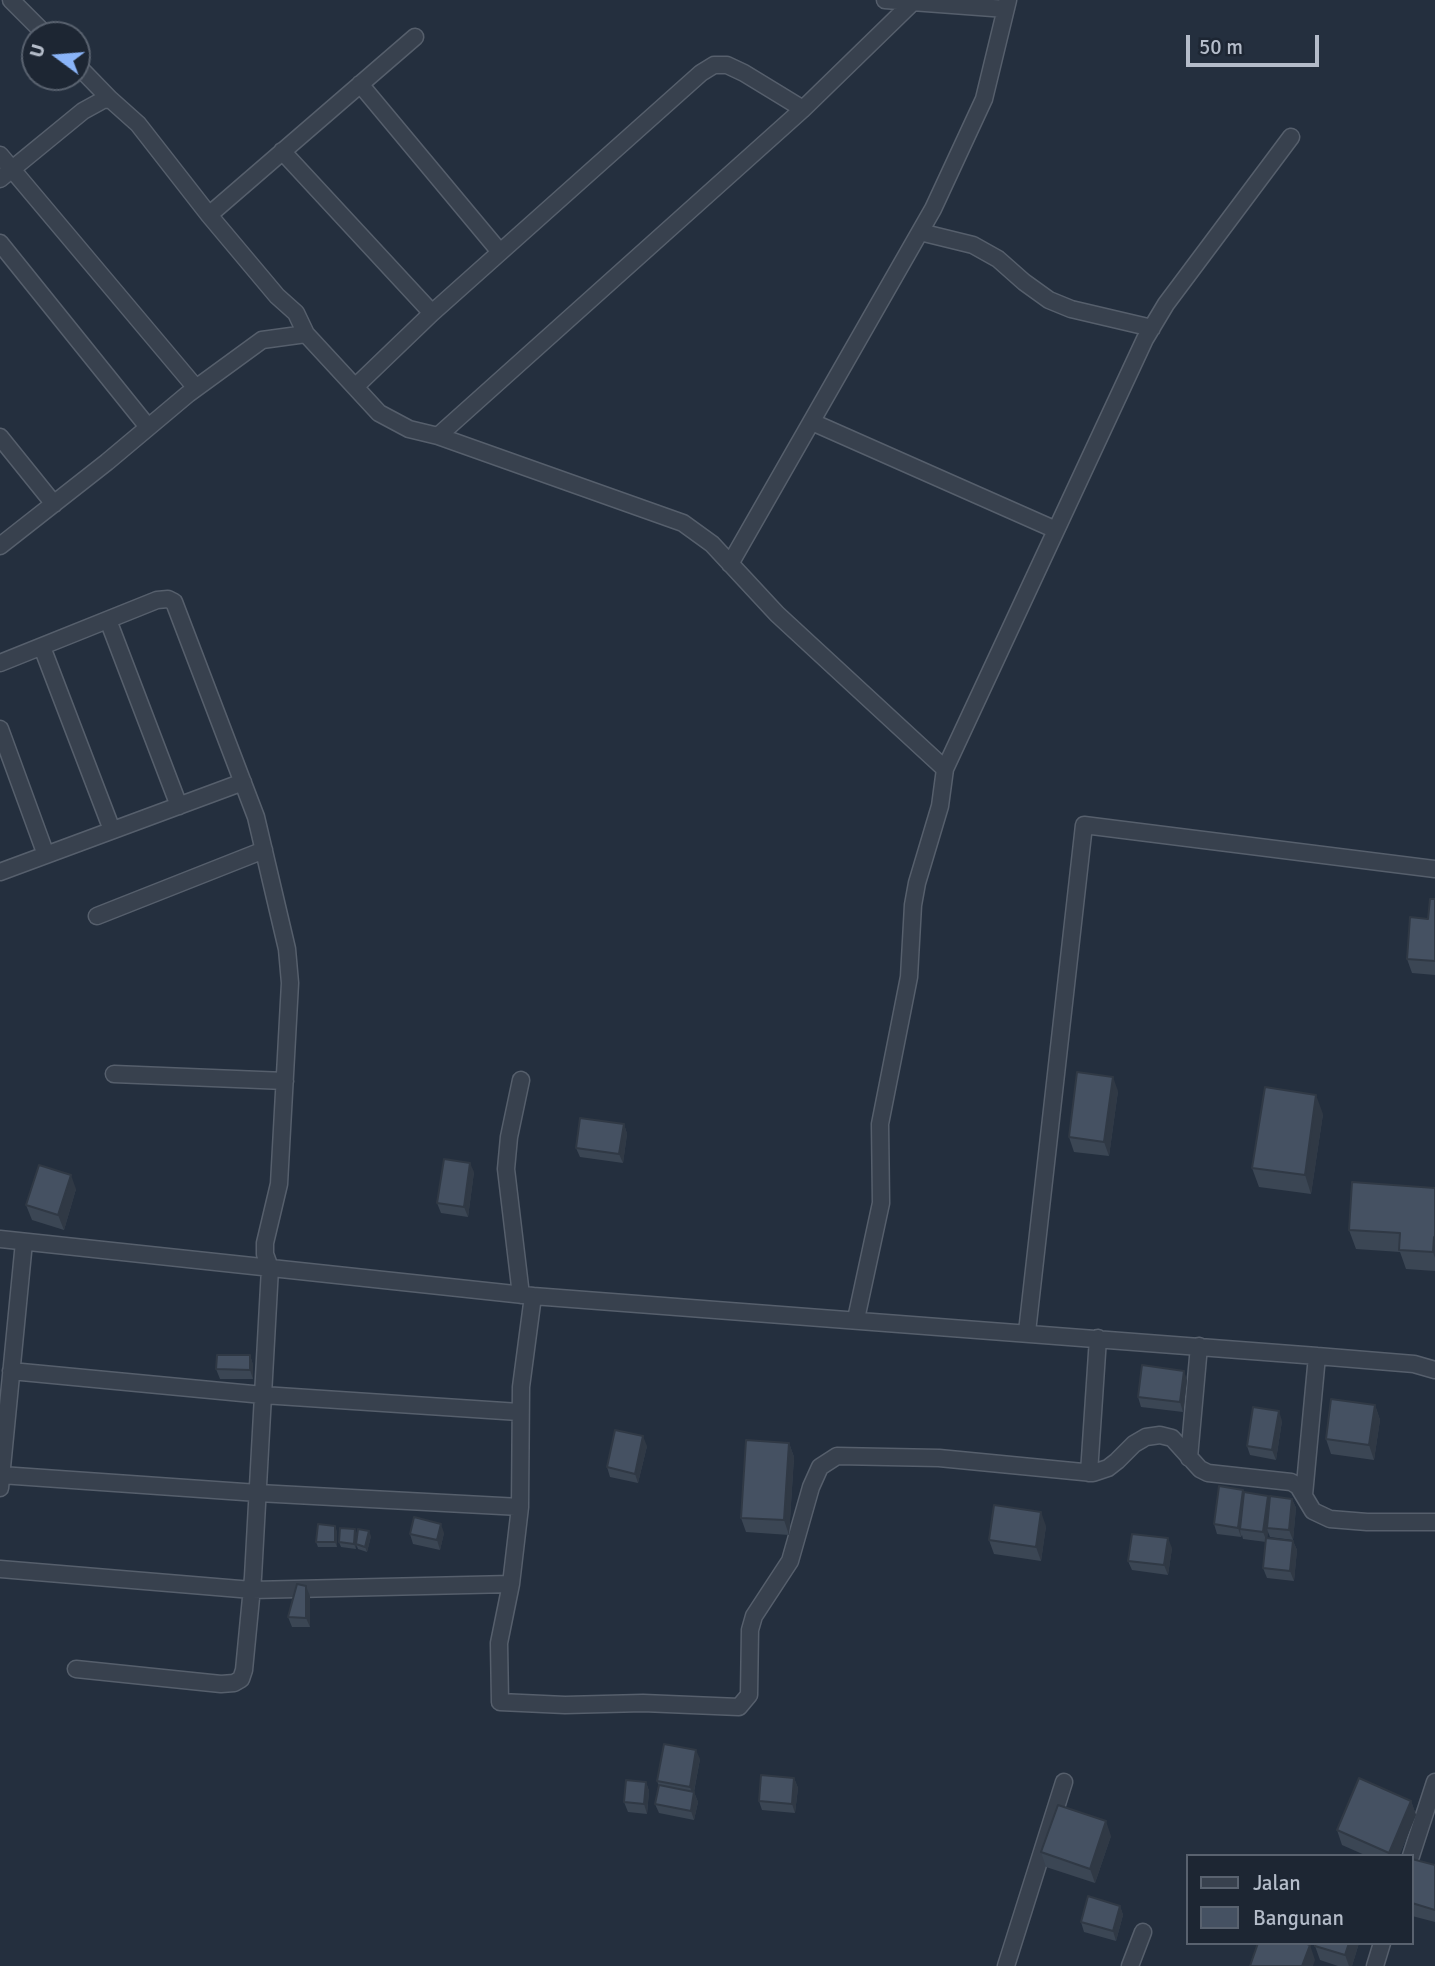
<!DOCTYPE html>
<html>
<head>
<meta charset="utf-8">
<style>
	body { margin:0 }
	#map { position:relative; width:1435px; height:1966px; overflow:hidden; background:#242f3e; font-family:Signika,sans-serif }
	canvas { display:block }
	.legend { position:absolute; left:1186px; top:1854px; width:228px; height:91px; box-sizing:border-box; background:#1d2633; border:2px solid #59626f; margin:0; padding:9px 12px; list-style:none; font-size:21px; color:#b4bcc9 }
	.legend li { display:flex; align-items:center; gap:14px; height:35px }
	.legend b { width:35px; border:2px solid #59626f }
	.north { position:absolute; left:21px; top:21px; width:70px; height:70px; box-sizing:border-box; background:#1d2633; border:2px solid #59626f; border-radius:50%; rotate:286deg; font-size:19px; font-weight:700; line-height:28px; text-align:center; color:#b4bcc9 }
	.north::after { content:''; display:block; margin:auto; width:24px; height:32px; background:#8ab4f8; clip-path:polygon(50% 0,100% 100%,50% 72%,0 100%) }
	.scale { position:absolute; left:1186px; top:35px; width:133px; height:32px; box-sizing:border-box; border:4px solid #b4bcc9; border-top:0; padding-left:9px; font-size:21px; line-height:24px; white-space:nowrap; color:#b4bcc9; -webkit-text-stroke:5px #1d2633; paint-order:stroke }
</style>
</head>
<body>
<div id="map">
<canvas width="1435" height="1966"></canvas>
<ul class="legend">
<li><b style="height:9px;background:#38414e"></b>Jalan</li>
<li><b style="height:19px;background:#455162"></b>Bangunan</li>
</ul>
<div class="north">U</div>
<div class="scale">50 m</div>
</div>
<script>
const context = document.querySelector('canvas').getContext('2d');
context.lineJoin = 'round';
const shape = rows => new Path2D(rows.map(r => 'M' + r).join(''));
function stroke(path, color, width, dash) { context.strokeStyle = color; context.lineWidth = width; context.lineCap = dash ? 'butt' : 'round'; context.setLineDash(dash || []); context.stroke(path); }
function fill(path, color) { context.fillStyle = color; context.fill(path, 'evenodd'); }
const minor = shape([
	[11,0,46,35],
	[885,0,1006,9],
	[77,65,110,99],
	[360,84,500,252],
	[282,151,432,313],
	[0,155,196,388],
	[0,179,83,111,103,100,110,99,138,124,209,215,277,296,296,313,306,334],
	[209,215,415,37],
	[920,232,973,245,998,259,1024,282,1049,300,1071,309,1152,328],
	[0,243,148,427],
	[355,387,432,313,701,73,714,65,727,65,744,73,803,109],
	[812,422,1056,530],
	[438,436,803,109,913,2],
	[0,437,54,504],
	[0,546,107,462,188,394,262,340,306,334,379,413,409,429,438,436,683,523,712,544,777,614,945,769,940,806,917,883,913,905,909,977,880,1124,881,1203,856,1319],
	[730,564,933,209,984,99,1008,0],
	[108,620,179,806],
	[42,647,112,830],
	[0,663,157,600,168,599,174,602,256,817,287,949,290,983,279,1184,265,1243,265,1254,270,1268,253,1577,244,1670,241,1679,234,1683,221,1684,76,1669],
	[0,729,46,855],
	[945,769,1145,339,1166,304,1291,137],
	[0,872,243,782],
	[97,916,264,850],
	[114,1074,285,1081],
	[0,1239,533,1296,1317,1356,1414,1364,1435,1370],
	[521,1295,506,1169,509,1137,521,1080],
	[533,1296,521,1387,520,1507,511,1584,499,1643,500,1702,565,1705,643,1703,739,1707,749,1695,750,1630,754,1616,790,1561,811,1487,820,1467,837,1456,939,1458,1093,1473,1108,1468,1117,1461,1134,1444,1146,1437,1160,1435,1172,1438,1200,1469,1208,1473,1291,1482,1298,1486,1313,1511,1330,1519,1367,1522,1435,1522],
	[1027,1332,1084,825,1435,869],
	[11,1371,263,1395,519,1412],
	[1189,1458,1199,1346],
	[1089,1473,1098,1338],
	[1,1475,258,1493,520,1507],
	[0,1488,24,1242],
	[1304,1495,1317,1356],
	[0,1569,252,1590,511,1584],
	[1411,1856,1435,1782],
	[1006,1966,1064,1782],
	[1130,1966,1143,1932],
	[1375,1966,1382,1943]
]);
stroke(minor, '#565f6c', 19);
stroke(minor, '#38414e', 16);
fill(shape([
	[1435,899,1435,975,1412,973,1407,959,1428,919],
	[1118,1091,1109,1156,1074,1152,1069,1137],
	[1323,1114,1311,1194,1259,1187,1252,1168],
	[624,1124,627,1134,623,1163,580,1157,576,1148],
	[474,1172,468,1217,441,1213,437,1203],
	[1435,1188,1435,1271,1406,1269,1400,1252,1356,1249,1349,1230],
	[76,1189,64,1230,32,1220,26,1205],
	[250,1355,253,1365,253,1379,220,1379,216,1369],
	[1187,1380,1183,1412,1141,1407,1138,1397],
	[1375,1405,1380,1420,1374,1460,1331,1454,1326,1439],
	[1282,1421,1276,1460,1250,1455,1247,1446],
	[789,1443,794,1457,789,1535,746,1532,741,1518],
	[647,1446,638,1483,610,1477,607,1467],
	[1243,1490,1244,1493,1269,1499,1292,1499,1296,1508,1293,1540,1270,1537,1268,1532,1267,1538,1293,1541,1297,1550,1294,1581,1267,1578,1263,1568,1266,1542,1243,1539,1242,1535,1241,1537,1217,1534,1214,1524],
	[1046,1526,1041,1561,994,1554,989,1540],
	[355,1529,357,1534,356,1549,341,1547,339,1542],
	[337,1531,337,1547,318,1547,316,1542],
	[444,1533,440,1550,413,1544,410,1534],
	[371,1536,367,1552,358,1549,356,1544],
	[1172,1548,1168,1575,1132,1570,1128,1561],
	[306,1586,310,1596,310,1627,292,1627,288,1617],
	[700,1759,694,1792,698,1802,694,1820,659,1813,655,1804,659,1786,657,1781],
	[794,1778,798,1788,795,1813,762,1810,759,1801],
	[646,1782,649,1791,647,1814,628,1812,624,1802],
	[1411,1801,1416,1815,1399,1856,1367,1856,1342,1845,1337,1830],
	[1111,1836,1095,1883,1046,1867,1041,1852],
	[1412,1859,1435,1865,1435,1922,1412,1916],
	[1120,1906,1123,1915,1116,1941,1084,1932,1081,1922],
	[1359,1943,1352,1966,1338,1966,1320,1960,1315,1946]
]), '#3b4654');
fill(shape([
	[1113,1077,1118,1091,1109,1156,1104,1142],
	[1316,1095,1323,1114,1311,1194,1305,1175],
	[624,1124,627,1134,623,1163,619,1154],
	[470,1163,474,1172,468,1217,464,1207],
	[71,1175,76,1189,64,1230,58,1215],
	[1434,1237,1435,1239,1435,1258,1433,1252],
	[250,1355,253,1365,253,1379,250,1370],
	[1184,1371,1187,1380,1183,1412,1180,1402],
	[1375,1405,1380,1420,1374,1460,1369,1445],
	[1279,1411,1282,1421,1276,1460,1272,1450],
	[643,1436,647,1446,638,1483,635,1474],
	[789,1443,794,1457,789,1535,784,1520],
	[1243,1490,1247,1499,1240,1529,1241,1537,1238,1528],
	[1268,1496,1272,1505,1267,1528,1268,1532,1267,1542,1263,1532],
	[1292,1499,1296,1508,1293,1540,1289,1530],
	[1041,1512,1046,1526,1041,1561,1036,1547],
	[441,1524,444,1533,440,1550,437,1540],
	[335,1526,337,1531,337,1547,335,1542],
	[355,1529,357,1534,356,1549,354,1544],
	[369,1531,371,1536,367,1552,365,1547],
	[1168,1538,1172,1548,1168,1575,1164,1565],
	[1293,1541,1297,1550,1294,1581,1290,1571],
	[306,1586,310,1596,310,1627,306,1618],
	[696,1750,700,1759,693,1796,690,1787],
	[794,1778,798,1788,795,1813,792,1804],
	[646,1782,649,1791,647,1814,644,1804],
	[694,1792,698,1802,694,1820,691,1811],
	[1411,1801,1416,1815,1399,1856,1390,1856,1389,1853],
	[1106,1821,1111,1836,1095,1883,1090,1869],
	[1120,1906,1123,1915,1116,1941,1113,1931],
	[1349,1943,1359,1943,1352,1966,1349,1966,1345,1955],
	[1310,1945,1315,1960,1313,1966,1302,1966]
]), '#303945');
const building = shape([
	[1430,899,1435,899,1435,961,1407,959,1410,917,1428,919,1430,899],
	[1077,1072,1113,1077,1104,1142,1069,1137,1077,1072],
	[1265,1087,1316,1095,1305,1175,1252,1168,1265,1087],
	[580,1118,624,1124,619,1154,576,1148,580,1118],
	[444,1159,470,1163,464,1207,437,1203,444,1159],
	[39,1165,71,1175,58,1215,26,1205,39,1165],
	[1352,1182,1435,1188,1435,1237,1434,1237,1433,1252,1399,1250,1400,1233,1349,1230,1352,1182],
	[217,1355,250,1355,250,1370,216,1369,217,1355],
	[1142,1365,1184,1371,1180,1402,1138,1397,1142,1365],
	[1331,1399,1375,1405,1369,1445,1326,1439,1331,1399],
	[1253,1407,1279,1411,1272,1450,1247,1446,1253,1407],
	[615,1430,643,1436,635,1474,607,1467,615,1430],
	[746,1440,789,1443,784,1520,741,1518,746,1440],
	[1219,1486,1243,1490,1238,1528,1214,1524,1219,1486],
	[1244,1492,1268,1496,1263,1532,1240,1529,1244,1492],
	[1270,1496,1292,1499,1289,1530,1267,1528,1270,1496],
	[994,1505,1041,1512,1036,1547,989,1540,994,1505],
	[414,1517,441,1524,437,1540,410,1534,414,1517],
	[318,1524,335,1526,335,1542,316,1542,318,1524],
	[340,1528,355,1529,354,1544,339,1542,340,1528],
	[358,1529,369,1531,365,1547,356,1544,358,1529],
	[1132,1534,1168,1538,1164,1565,1128,1561,1132,1534],
	[1266,1538,1293,1541,1290,1571,1263,1568,1266,1538],
	[297,1584,306,1586,306,1618,288,1617,297,1584],
	[664,1744,696,1750,690,1787,657,1781,664,1744],
	[761,1775,794,1778,792,1804,759,1801,761,1775],
	[1359,1778,1411,1801,1389,1853,1337,1830,1359,1778],
	[626,1780,646,1782,644,1804,624,1802,626,1780],
	[659,1785,694,1792,691,1811,655,1804,659,1785],
	[1058,1805,1106,1821,1090,1869,1041,1852,1058,1805],
	[1412,1859,1435,1865,1435,1910,1412,1903,1412,1859],
	[1088,1896,1120,1906,1113,1931,1081,1922,1088,1896],
	[1258,1943,1304,1943,1310,1945,1302,1966,1250,1966,1258,1943],
	[1315,1943,1349,1943,1345,1955,1315,1946,1315,1943]
]);
fill(building, '#455162');
stroke(building, '#303945', 2);
</script>
</body>
</html>
